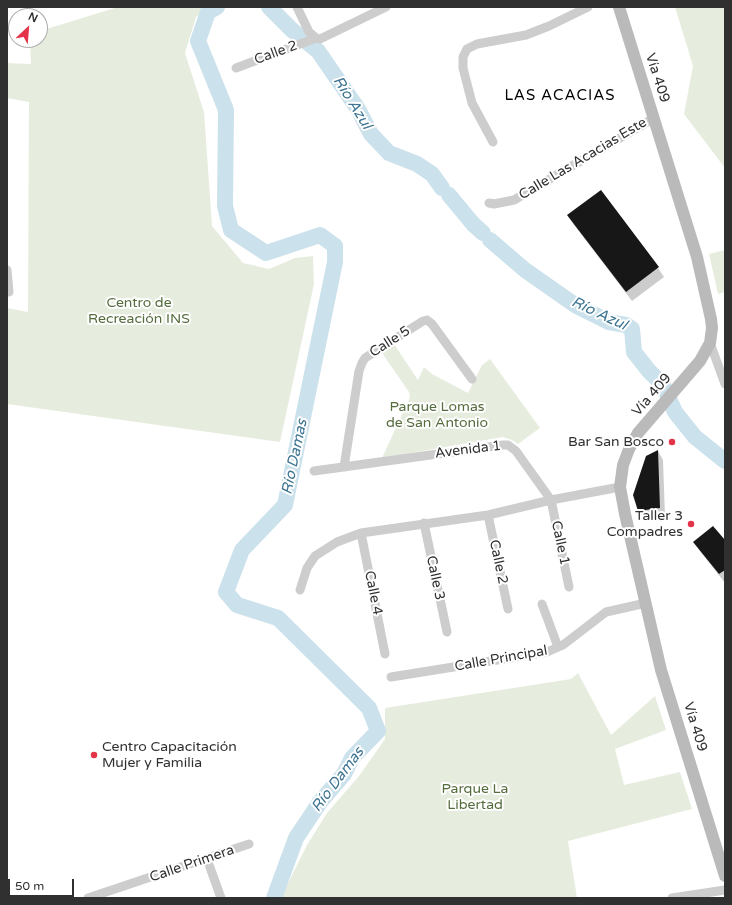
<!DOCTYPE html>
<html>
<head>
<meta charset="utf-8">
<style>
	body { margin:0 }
	#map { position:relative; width:732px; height:905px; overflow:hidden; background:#fff; font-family:"Varela Round",sans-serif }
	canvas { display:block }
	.frame { position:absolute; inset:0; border:8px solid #303030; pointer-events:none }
	.north { position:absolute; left:8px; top:8px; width:40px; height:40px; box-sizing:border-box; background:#fff; border:1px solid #acacac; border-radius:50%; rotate:26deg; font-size:11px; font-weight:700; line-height:16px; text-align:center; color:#303030 }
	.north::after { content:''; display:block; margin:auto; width:14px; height:18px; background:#e43449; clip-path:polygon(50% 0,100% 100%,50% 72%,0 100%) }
	.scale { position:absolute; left:8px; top:879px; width:66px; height:18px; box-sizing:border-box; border:2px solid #303030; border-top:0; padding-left:5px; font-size:12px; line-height:14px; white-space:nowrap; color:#303030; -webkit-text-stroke:3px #fff; paint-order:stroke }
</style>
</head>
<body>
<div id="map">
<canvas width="732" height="905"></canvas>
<div class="frame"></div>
<div class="north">N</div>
<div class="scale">50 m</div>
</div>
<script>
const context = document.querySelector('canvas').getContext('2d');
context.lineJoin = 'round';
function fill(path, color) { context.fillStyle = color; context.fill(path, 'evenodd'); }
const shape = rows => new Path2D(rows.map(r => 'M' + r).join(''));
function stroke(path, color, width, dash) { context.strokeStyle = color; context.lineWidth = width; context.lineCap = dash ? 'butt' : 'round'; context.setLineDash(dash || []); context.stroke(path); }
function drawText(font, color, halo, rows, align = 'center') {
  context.font = font + ' "Varela Round",sans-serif'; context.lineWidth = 4; context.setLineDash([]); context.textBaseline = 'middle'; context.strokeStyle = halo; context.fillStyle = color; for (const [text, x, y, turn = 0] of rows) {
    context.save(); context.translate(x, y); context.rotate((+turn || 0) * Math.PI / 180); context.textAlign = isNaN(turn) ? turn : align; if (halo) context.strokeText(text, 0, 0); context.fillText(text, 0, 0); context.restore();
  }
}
fill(shape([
	[118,7,210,7,196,17,185,53,204,112,212,226,243,263,269,269,295,258,313,256,314,284,280,442,7,404,7,308,28,312,29,102,7,98,7,63,31,64,30,40,40,40,40,31],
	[675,7,725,7,725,168,684,114,693,66],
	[725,250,725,292,718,294,709,254],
	[394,344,418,380,424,367,432,374,468,393,482,365,490,359,540,428,518,444,512,440,503,437,382,458,410,397,409,392,382,353],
	[578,673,611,735,655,696,666,730,615,749,624,785,680,772,692,809,568,841,577,898,277,898,285,889,307,845,327,813,359,776,385,739,385,708,571,679]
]), '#e7edde');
fill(shape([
	[600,192,658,268,664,277,632,301,574,225,568,216],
	[658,451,663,460,665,517,644,520,639,511,647,457],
	[694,542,725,542,725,583,700,551]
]), '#0003');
stroke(shape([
	[217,7,208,12,198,41,226,110,225,206,231,230,266,253,320,235,335,246,335,262,285,505,242,550,226,592,237,605,278,618,369,708,378,731,352,758,344,774,320,802,296,838,274,898],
	[269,7,292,30,318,51,358,109,371,134,389,153,417,164,432,174,442,188],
	[449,195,473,224,483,233],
	[490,240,525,270,575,305,609,322,626,325,632,329,634,352,649,371,663,385,675,412,695,437,725,461]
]), '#cbe1ec', 16);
fill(shape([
	[601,190,659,267,626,292,567,215],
	[658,450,660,508,638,511,633,495,646,456],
	[713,526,725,540,725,570,719,574,693,542]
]), '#171717');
stroke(shape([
	[297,7,309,32,316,38,320,39,386,7],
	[236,68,316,38],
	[493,142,472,103,463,68,463,57,467,49,477,44,526,35,549,26,588,7],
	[489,203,494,204,514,200,654,118],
	[7,270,9,292],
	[710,343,725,384],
	[344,467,359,371,362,363,365,358,423,321,427,320,432,324,472,379],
	[314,471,503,445,508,445,516,451,551,500,620,487],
	[488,515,508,609],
	[424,523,447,632],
	[361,533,385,654],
	[300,590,307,568,315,556,337,542,361,533,488,515,551,500,569,587],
	[542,604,558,647],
	[391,677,547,652,563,645,606,612,646,603],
	[207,859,221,898],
	[88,898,249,844],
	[672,898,725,890]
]), '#cdcdcd', 9);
stroke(shape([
	[619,7,697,257,711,319,712,328,710,343,700,361,638,433,629,449,623,465,620,487,625,514,661,670,725,876]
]), '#bababa', 12);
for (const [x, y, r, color] of [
	[672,442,4,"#e43449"],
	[691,524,4,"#e43449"],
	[94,755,4,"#e43449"]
]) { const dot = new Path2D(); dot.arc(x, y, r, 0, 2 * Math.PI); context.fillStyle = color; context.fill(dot); stroke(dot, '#fff', 1.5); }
drawText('14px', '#303030', '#fff', [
	["Calle 2",276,53,-20],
	["Vía 409",657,78,72],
	["Calle Las Acacias Este",583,159,-31],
	["Calle 5",390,342,-33],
	["Vía 409",652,395,-49],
	["Avenida 1",468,450,-7],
	["Calle 1",560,543,78],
	["Calle 2",498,562,78],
	["Calle 3",435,578,78],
	["Calle 4",373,593,79],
	["Calle Principal",501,659,-10],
	["Vía 409",695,727,73],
	["Calle Primera",192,864,-19]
]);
drawText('14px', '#556c3d', '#fff', [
	["Centro de",139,303],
	["Recreación INS",139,319],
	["Parque Lomas",437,407],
	["de San Antonio",437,423],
	["Parque La",475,789],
	["Libertad",475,805]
]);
drawText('14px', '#303030', '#fff', [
	["Bar San Bosco",664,442],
	["Taller 3",683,516],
	["Compadres",683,532],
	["Centro Capacitación",102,747,"left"],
	["Mujer y Familia",102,763,"left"]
], 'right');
context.letterSpacing = '1px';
drawText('15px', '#000', '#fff', [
	["LAS ACACIAS",560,96]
]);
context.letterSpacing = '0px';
drawText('italic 15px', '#3e7592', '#fff', [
	["Río Azul",352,103,58],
	["Río Azul",599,314,25],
	["Río Damas",295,457,-78],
	["Río Damas",338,780,-53]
]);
</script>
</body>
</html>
